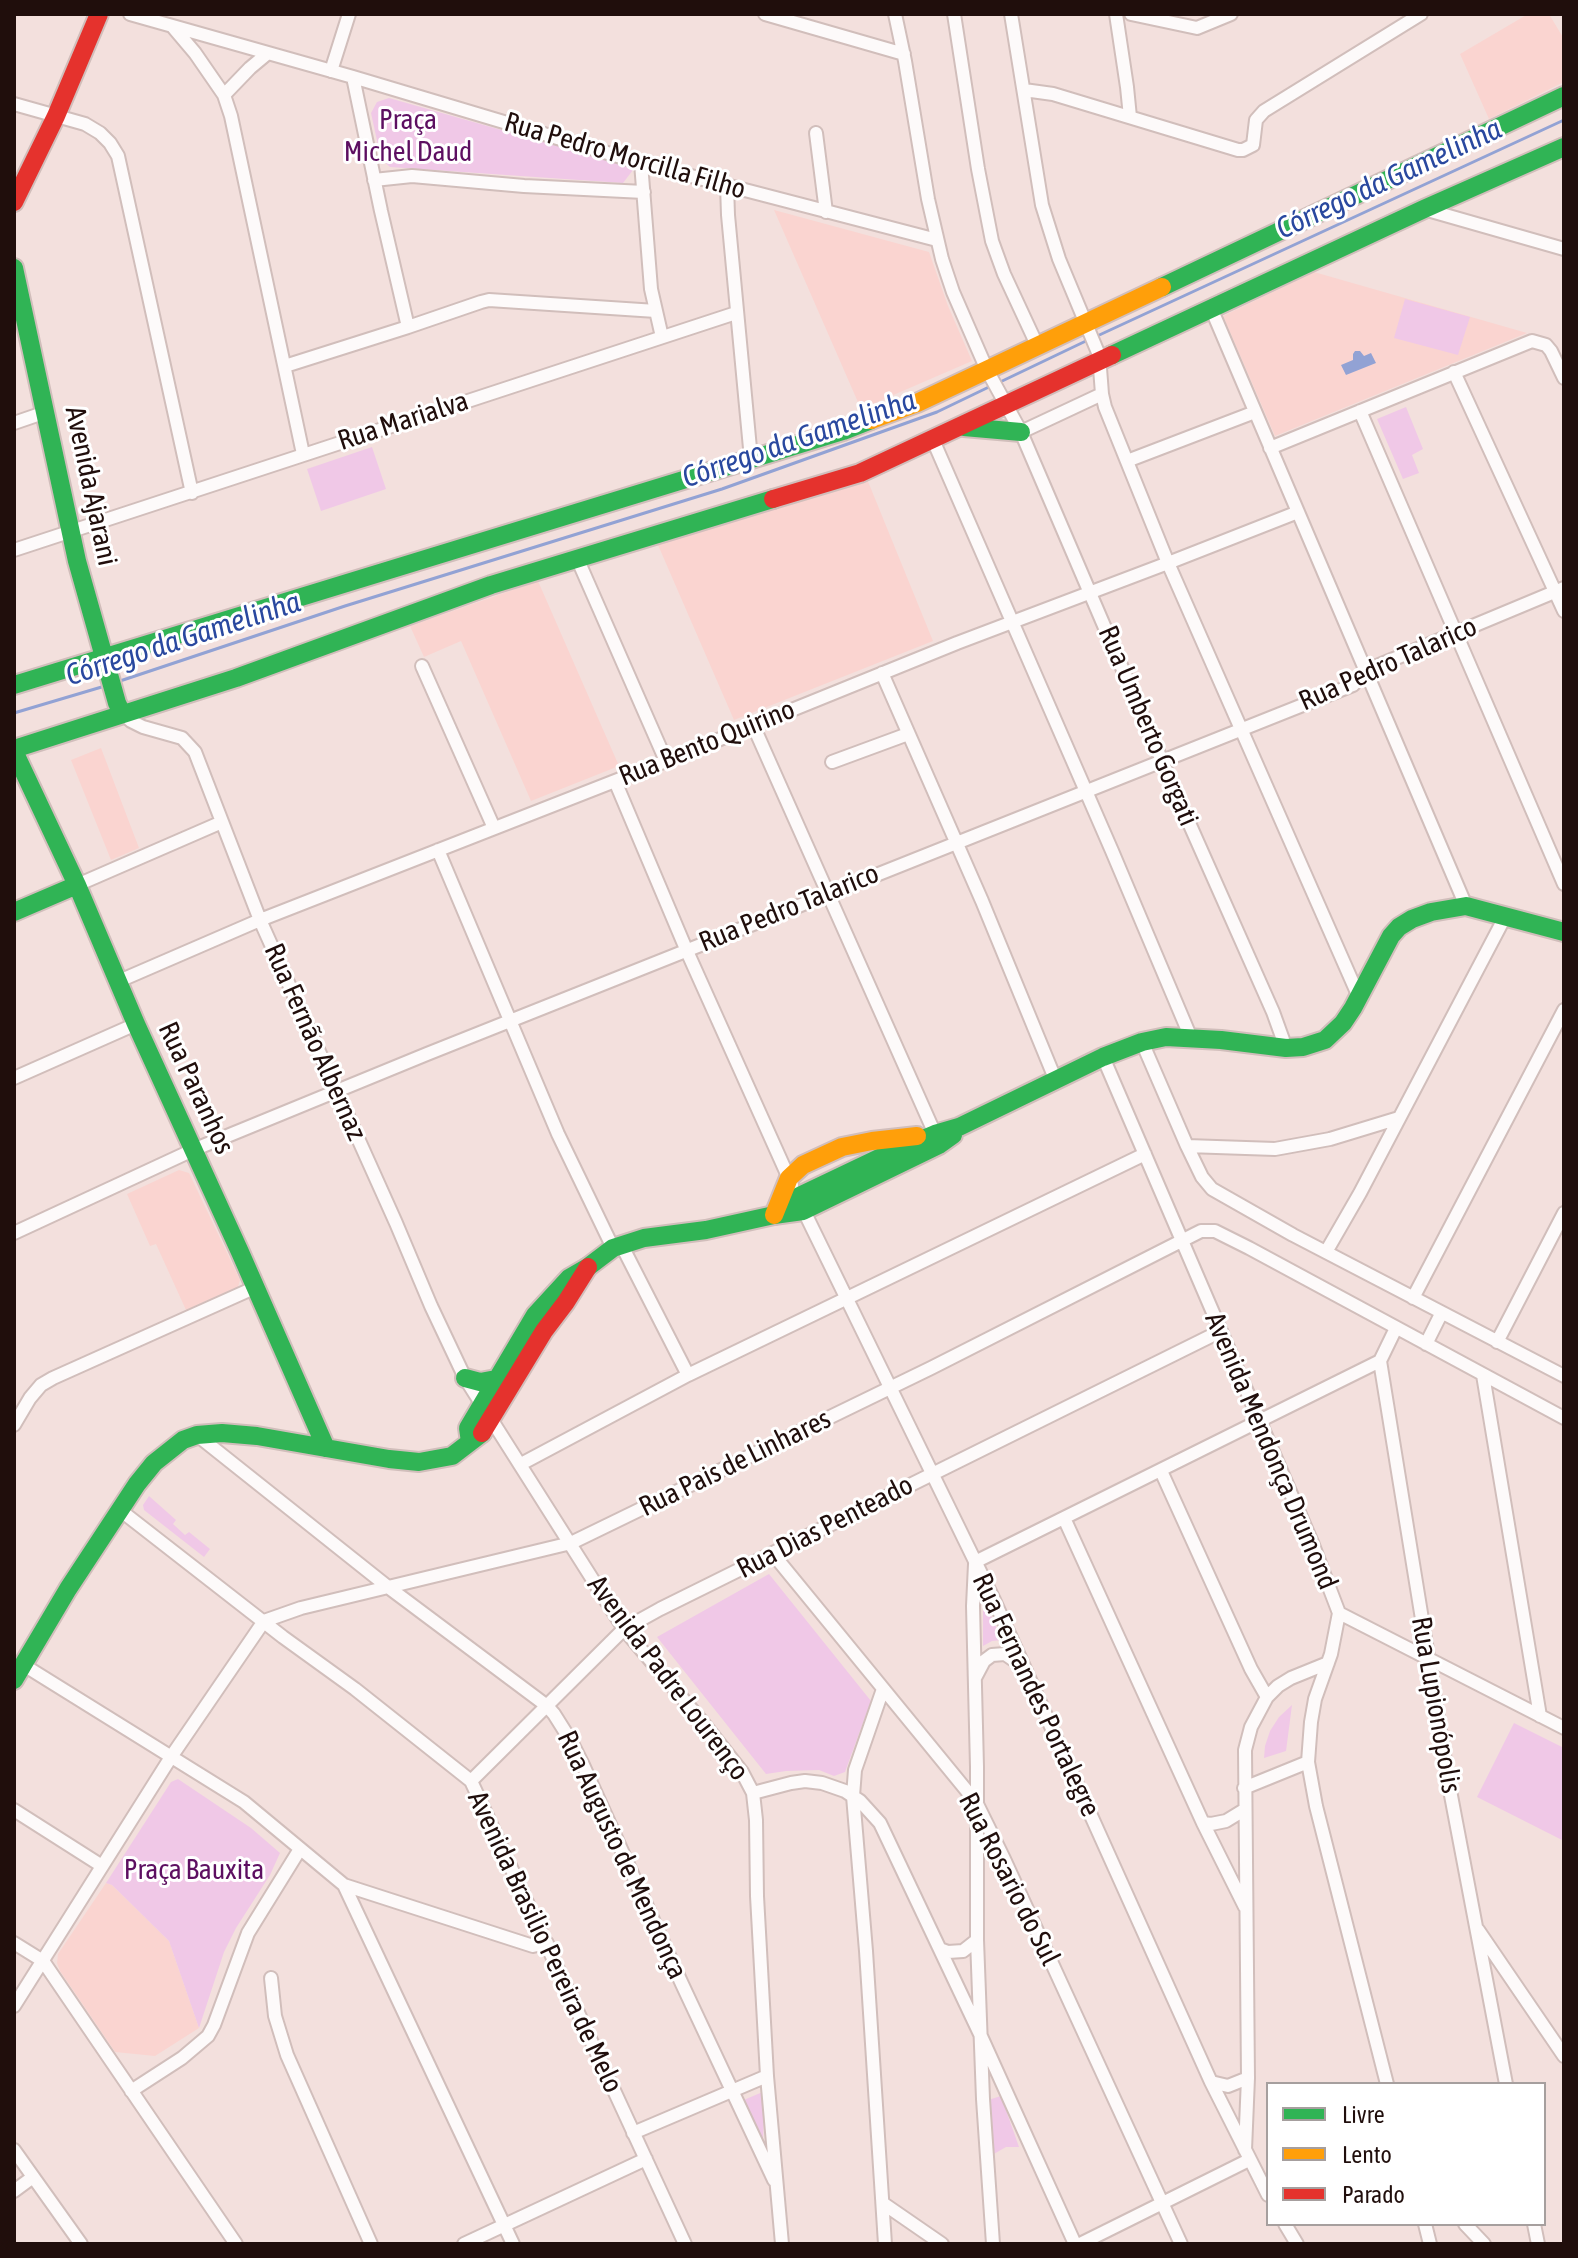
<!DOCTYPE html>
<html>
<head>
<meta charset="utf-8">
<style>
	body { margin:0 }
	#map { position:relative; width:1578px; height:2258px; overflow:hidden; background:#f3e0dd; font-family:"Asap Condensed",sans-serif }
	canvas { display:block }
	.frame { position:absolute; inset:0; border:16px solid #200e0c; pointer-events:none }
	.legend { position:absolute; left:1266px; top:2082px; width:280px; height:144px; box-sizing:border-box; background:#fff; border:2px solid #a69f9e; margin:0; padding:10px 14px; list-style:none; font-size:24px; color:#200e0c }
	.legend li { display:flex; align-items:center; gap:16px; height:40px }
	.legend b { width:40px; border:2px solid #a69f9e }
</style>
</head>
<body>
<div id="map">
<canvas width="1578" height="2258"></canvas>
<div class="frame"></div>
<ul class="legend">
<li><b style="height:10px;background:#30b455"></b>Livre</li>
<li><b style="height:10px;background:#ff9f0a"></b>Lento</li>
<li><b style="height:10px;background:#e5322d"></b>Parado</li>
</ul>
</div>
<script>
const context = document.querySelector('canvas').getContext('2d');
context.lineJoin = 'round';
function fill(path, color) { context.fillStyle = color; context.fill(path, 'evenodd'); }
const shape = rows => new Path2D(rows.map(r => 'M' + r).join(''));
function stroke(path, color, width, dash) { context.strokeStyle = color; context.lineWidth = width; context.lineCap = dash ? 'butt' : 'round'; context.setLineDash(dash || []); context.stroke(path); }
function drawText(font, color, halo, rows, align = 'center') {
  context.font = font + ' "Asap Condensed",sans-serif'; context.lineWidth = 6; context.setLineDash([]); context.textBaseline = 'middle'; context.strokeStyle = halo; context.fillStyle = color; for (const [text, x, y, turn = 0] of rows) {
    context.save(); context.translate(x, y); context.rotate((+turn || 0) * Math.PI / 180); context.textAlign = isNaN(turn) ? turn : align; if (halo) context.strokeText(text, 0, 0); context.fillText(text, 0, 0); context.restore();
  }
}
fill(shape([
	[1528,14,1549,14,1564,39,1564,82,1489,119,1460,54],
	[774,210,929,252,948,306,972,361,861,409],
	[1314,272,1527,333,1275,436,1223,316],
	[867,479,933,641,734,720,658,545],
	[538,581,619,766,531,801,461,641,424,657,410,626],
	[101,748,139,848,111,860,71,760],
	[179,1170,189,1173,240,1280,238,1287,186,1310,156,1244,150,1246,127,1194],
	[106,1883,112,1885,169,1941,199,2028,155,2056,115,2052,60,1971,57,1963,58,1954]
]), '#fad4d0');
fill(shape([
	[389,98,628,166,633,170,623,183,390,167,381,159,371,113,377,102],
	[1405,299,1470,317,1458,355,1394,338],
	[1406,407,1423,449,1412,455,1419,473,1403,479,1377,419],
	[372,447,386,489,321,511,307,469],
	[149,1496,176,1520,173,1524,185,1535,189,1532,210,1549,204,1557,144,1510,143,1505],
	[769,1574,871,1701,845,1772,834,1776,819,1770,786,1771,766,1774,657,1637],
	[983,1598,1002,1640,992,1641,983,1646],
	[1292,1705,1286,1751,1264,1758,1265,1746,1270,1731,1279,1717],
	[1514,1723,1564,1748,1564,1841,1477,1797],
	[178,1779,251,1828,280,1853,270,1875,236,1928,224,1952,199,2028,169,1941,112,1885,106,1883,171,1782],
	[765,2091,763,2140,739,2102],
	[1001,2096,1019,2147,1006,2147,992,2155,985,2101]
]), '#f0c8e7');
fill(shape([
	[1355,351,1360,351,1364,356,1371,353,1376,363,1346,375,1341,365,1353,360,1353,354]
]), '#92a2d4');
stroke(shape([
	[1095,337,1564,120],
	[998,383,1088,340],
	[120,681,345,606,722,489,937,412,991,386],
	[14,713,105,686]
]), '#92a2d4', 3);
const street = shape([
	[130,14,353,77,641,163,937,240],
	[765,14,904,54],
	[895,14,905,61,928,199,942,259,953,292,987,370,1021,432,1174,789,1273,1012,1286,1048],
	[954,14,978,169,992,241,1004,274,1037,345],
	[1011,14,1042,205,1059,259,1099,355,1102,394,1105,407,1168,563,1359,997],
	[1116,14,1127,87,1130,117],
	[1131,14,1197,28,1231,14],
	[173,27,195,53,224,95,231,116,303,454],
	[331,71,349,14],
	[353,77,381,211,408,327],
	[1024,90,1053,94,1238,150,1243,150,1253,145,1256,120,1264,111,1421,14],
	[224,95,250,68,268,53],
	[14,104,85,124,100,133,110,143,118,156,192,493],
	[816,133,826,212],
	[641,163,651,289,662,337],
	[374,180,412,176,524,186,644,192],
	[727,185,728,215,751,459],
	[1424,209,1564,249],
	[1211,308,1466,906],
	[285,366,408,327,481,302,489,300,656,311],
	[1454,372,1564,611],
	[1360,411,1564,884],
	[14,423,46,412],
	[1021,432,1102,394],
	[933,440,1112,851,1191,1038],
	[1270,448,1532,341,1546,345,1551,351,1564,378],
	[1127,461,1255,412],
	[14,550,736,313],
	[577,558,666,761],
	[422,666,494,828],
	[882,673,982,901,1056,1081],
	[122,713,131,721,143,727,182,738,195,752,260,920,396,1223,431,1306,465,1378,624,1629,704,1724,742,1772,753,1793,756,1820,757,1896,767,2076,782,2244],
	[753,725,935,1134],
	[832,762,908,734],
	[615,781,686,949,792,1185],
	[438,850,558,1134,613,1248],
	[77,885,222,822],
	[119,981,260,920,666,761,957,643,1168,563,1298,512],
	[1142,1042,1187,1146,1202,1177,1212,1189,1293,1235,1564,1376],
	[1103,1057,1313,1545,1339,1613,1331,1654,1315,1699,1311,1722,1308,1762,1316,1806,1387,2084],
	[14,1078,136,1024],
	[1187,1146,1275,1149,1330,1139,1399,1118],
	[801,1205,994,1600,1211,2082,1268,2195],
	[14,1233,193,1150,427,1054,1353,685,1365,671,1564,588],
	[621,1244,688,1375],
	[1326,1252,1360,1193,1506,915],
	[1413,1298,1564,1010],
	[1396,1328,1380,1361,1449,1785,1506,2084],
	[1497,1342,1564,1213],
	[1426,1344,1441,1314],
	[1483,1375,1540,1716],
	[14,1425,30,1398,41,1385,53,1378,256,1287],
	[197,1435,388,1587,547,1706,554,1714,571,1741,583,1765,682,1984,774,2180],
	[521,1464,688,1375,1145,1154],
	[1161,1471,1251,1669,1267,1697],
	[120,1510,283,1637,355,1689,471,1781,685,2244],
	[1064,1518,1203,1823,1245,1907],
	[773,1554,976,1802,1004,1859,1181,2244],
	[975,1562,1380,1361],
	[975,1564,973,1606,977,1767,977,1940,983,2099,993,2244],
	[1339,1613,1564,1728],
	[22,1664,244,1802,344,1885,533,1946,547,1943],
	[975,1678,984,1661,992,1655,1005,1654,1021,1665],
	[883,1689,855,1770,853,1796,866,1951,885,2244],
	[471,1781,624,1629,660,1609,1221,1331],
	[1244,1788,1308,1762],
	[753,1793,791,1783,805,1781,822,1783,845,1791,860,1801,880,1823,980,2034,1075,2244],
	[14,1810,102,1866],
	[1203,1823,1211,1824,1226,1821,1244,1810],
	[344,1885,513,2244],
	[1478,1930,1564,2056],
	[14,1943,43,1961,236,2244],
	[940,1949,948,1952,963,1951,977,1940],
	[271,1978,275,2016,287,2055,371,2244],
	[14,2006,171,1757,264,1621,301,1608,571,1543,931,1368,1201,1231,1215,1231,1249,1248,1564,1418],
	[1211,2082,1228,2086,1248,2078],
	[131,2091,182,2058,208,2036,214,2025,248,1933,300,1849],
	[633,2133,767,2076],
	[14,2150,81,2244],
	[1245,2150,1248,2078,1245,1750,1251,1727,1267,1697,1278,1686,1291,1678,1328,1663],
	[14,2191,33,2177],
	[884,2204,942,2244],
	[1285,2224,1297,2244],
	[1425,2224,1430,2244],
	[1465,2224,1484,2244],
	[1534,2224,1538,2244],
	[464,2244,646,2159],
	[1080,2244,1249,2160]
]);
const fast = shape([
	[14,268,77,561,117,703,122,713],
	[1162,287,1564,96],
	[1112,355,1424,209,1564,147],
	[964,427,1021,432],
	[14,685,843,431,871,420],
	[14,749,236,678,491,585,773,499],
	[14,751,77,885,136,1024,240,1252,326,1448],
	[14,912,77,885],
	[774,1215,797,1197,883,1156,935,1134,959,1127,1103,1057,1142,1042,1166,1037,1221,1040,1286,1048,1303,1047,1325,1040,1343,1023,1353,1008,1391,936,1399,927,1412,919,1431,912,1466,906,1564,932],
	[465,1378,480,1382,496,1379],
	[470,1442,468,1428,535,1315,569,1278,588,1267,613,1248,644,1238,706,1230,774,1215,803,1211,939,1145,953,1135],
	[14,1680,68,1589,137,1484,154,1463,183,1440,197,1435,222,1433,257,1436,389,1459,419,1462,452,1456,482,1433]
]);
const slow = shape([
	[871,420,917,403,1162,287],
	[774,1215,789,1178,803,1165,842,1147,872,1141,917,1136]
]);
const jam = shape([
	[14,202,56,116,99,14],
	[773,499,860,473,1112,355],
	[482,1433,544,1331,566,1302,588,1267]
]);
stroke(street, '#d1bebb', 16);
stroke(fast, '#d1bebb', 22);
stroke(slow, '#d1bebb', 22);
stroke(jam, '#d1bebb', 22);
stroke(street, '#fdfafa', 12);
stroke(fast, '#30b455', 18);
stroke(slow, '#ff9f0a', 18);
stroke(jam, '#e5322d', 18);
drawText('28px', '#5d0f61', '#fff', [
	["Praça",408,120],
	["Michel Daud",408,152],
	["Praça Bauxita",194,1870]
]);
drawText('28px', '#200e0c', '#fff', [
	["Rua Pedro Morcilla Filho",625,156,16],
	["Rua Marialva",403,421,-18],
	["Avenida Ajarani",91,486,78],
	["Rua Pedro Talarico",1388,664,-24],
	["Rua Umberto Gorgati",1148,726,67],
	["Rua Bento Quirino",707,743,-22],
	["Rua Pedro Talarico",789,908,-22],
	["Rua Fernão Albernaz",315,1042,66],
	["Rua Paranhos",196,1088,65],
	["Avenida Mendonça Drumond",1271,1451,67],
	["Rua Pais de Linhares",735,1463,-26],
	["Rua Dias Penteado",825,1527,-27],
	["Avenida Padre Lourenço",668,1678,53],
	["Rua Fernandes Portalegre",1036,1695,65],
	["Rua Lupionópolis",1436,1705,80],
	["Rua Augusto de Mendonça",622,1855,65],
	["Rua Rosario do Sul",1009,1879,63],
	["Avenida Brasilio Pereira de Melo",545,1942,65]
]);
drawText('italic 30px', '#29489f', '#fff', [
	["Córrego da Gamelinha",1389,179,-25],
	["Córrego da Gamelinha",799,439,-19],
	["Córrego da Gamelinha",183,639,-18]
]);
</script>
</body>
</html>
